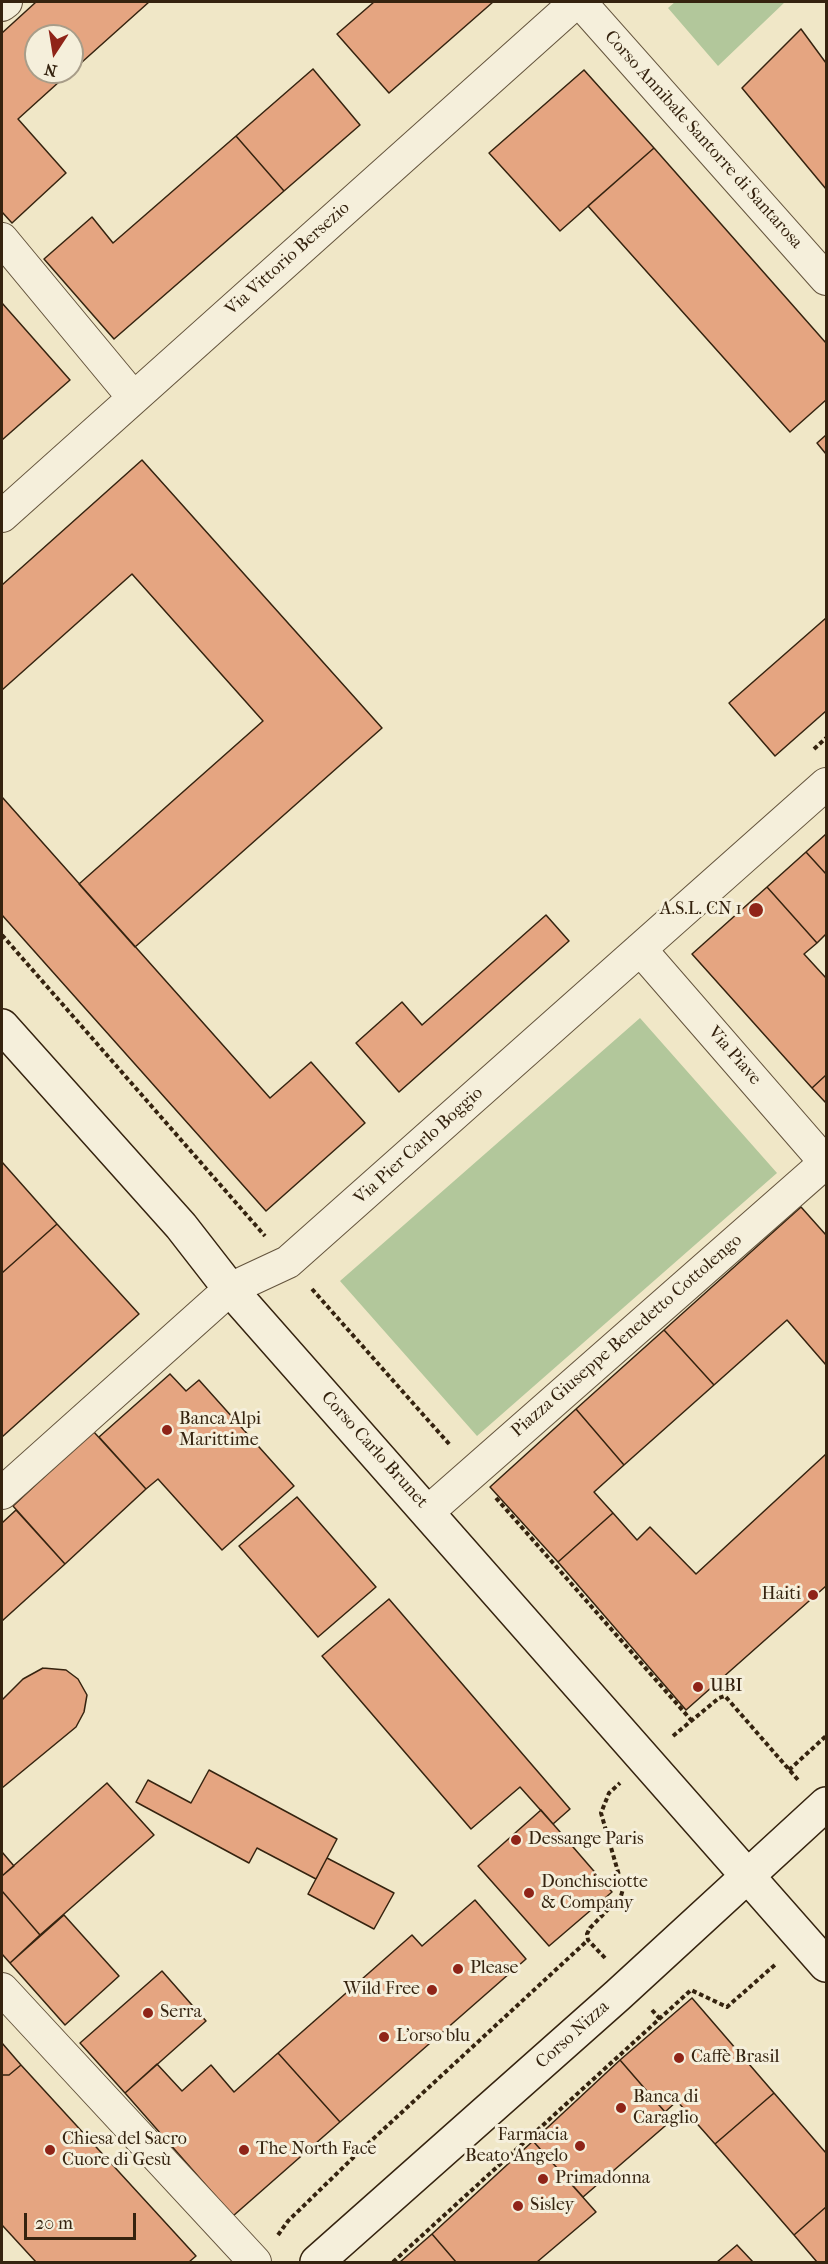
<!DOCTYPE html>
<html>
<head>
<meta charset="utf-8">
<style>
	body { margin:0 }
	#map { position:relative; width:828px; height:2264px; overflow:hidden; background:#f0e7c7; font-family:"IM FELL French Canon",serif }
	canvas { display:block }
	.frame { position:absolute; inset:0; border:3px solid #35230f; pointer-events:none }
	.north { position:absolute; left:24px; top:24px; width:60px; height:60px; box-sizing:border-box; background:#f5efdb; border:2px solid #a89d89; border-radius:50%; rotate:192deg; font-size:16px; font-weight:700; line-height:24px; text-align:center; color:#35230f }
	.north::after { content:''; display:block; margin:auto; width:21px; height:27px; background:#8f2418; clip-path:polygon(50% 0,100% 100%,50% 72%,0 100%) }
	.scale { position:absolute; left:24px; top:2213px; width:112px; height:27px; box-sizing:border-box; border:3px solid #35230f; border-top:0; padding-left:8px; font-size:18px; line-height:21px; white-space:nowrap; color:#35230f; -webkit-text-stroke:4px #f5efdb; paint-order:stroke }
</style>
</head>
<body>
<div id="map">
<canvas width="828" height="2264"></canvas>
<div class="frame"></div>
<div class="north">N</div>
<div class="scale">20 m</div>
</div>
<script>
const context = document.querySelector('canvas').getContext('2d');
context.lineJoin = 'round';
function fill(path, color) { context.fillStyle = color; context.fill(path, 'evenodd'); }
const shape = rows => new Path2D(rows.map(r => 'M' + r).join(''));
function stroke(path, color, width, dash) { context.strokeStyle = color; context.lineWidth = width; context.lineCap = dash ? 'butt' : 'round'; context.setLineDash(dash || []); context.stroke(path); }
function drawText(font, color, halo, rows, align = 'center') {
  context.font = font + ' "IM FELL French Canon",serif'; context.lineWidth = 6; context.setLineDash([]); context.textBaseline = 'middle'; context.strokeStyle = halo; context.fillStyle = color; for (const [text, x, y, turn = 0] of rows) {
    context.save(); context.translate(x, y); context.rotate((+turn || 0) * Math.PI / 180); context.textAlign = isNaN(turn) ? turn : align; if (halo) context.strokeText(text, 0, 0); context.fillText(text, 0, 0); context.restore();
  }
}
fill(shape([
	[675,2,785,2,718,66,668,8],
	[640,1018,777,1173,477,1436,340,1281]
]), '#b2c79b');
const building = shape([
	[36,2,149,2,72,71,72,36,36,36,36,72,70,72,18,119,66,173,12,223,2,212,2,33,36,2],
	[374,2,493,2,389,93,337,34,374,2],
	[801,29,826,63,826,189,742,88,801,29],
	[313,69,360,125,284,191,236,136,313,69],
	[584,70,654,148,560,231,489,153,584,70],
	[236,136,284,191,114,339,44,259,92,217,113,243,236,136],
	[654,148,826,343,826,400,790,432,588,206,654,148],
	[2,303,70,380,2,440,2,303],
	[826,435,826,454,817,443,826,435],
	[142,460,382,728,135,947,79,884,263,721,132,574,2,690,2,585,142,460],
	[826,618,826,711,775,756,729,703,826,618],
	[2,797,270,1098,311,1062,365,1123,266,1211,2,915,2,797],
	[826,834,826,874,806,852,826,834],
	[806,852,826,874,826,934,817,943,767,887,806,852],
	[767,887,817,943,804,954,826,978,826,1075,812,1088,692,954,767,887],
	[546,915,569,941,399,1092,356,1043,402,1002,422,1025,546,915],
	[826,1075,826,1103,812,1088,826,1075],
	[2,1162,57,1224,2,1273,2,1162],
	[801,1207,826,1235,826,1365,787,1320,714,1385,664,1330,801,1207],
	[57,1224,139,1314,2,1437,2,1273,57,1224],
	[664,1330,714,1385,624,1465,576,1409,664,1330],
	[170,1374,186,1391,199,1380,294,1486,222,1550,158,1479,146,1489,99,1437,170,1374],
	[576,1409,624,1465,594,1492,613,1513,558,1562,490,1487,576,1409],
	[93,1431,146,1489,65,1564,13,1506,93,1431],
	[826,1454,826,1586,686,1710,558,1562,613,1513,637,1540,650,1527,696,1574,826,1454],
	[297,1497,376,1587,318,1637,239,1546,297,1497],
	[16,1510,65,1564,2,1621,2,1523,16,1510],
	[389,1599,570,1809,553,1824,520,1787,471,1829,322,1656,389,1599],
	[43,1668,66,1670,78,1679,87,1695,84,1712,76,1727,2,1788,2,1700,23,1679,43,1668],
	[209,1770,337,1839,316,1879,257,1848,249,1863,136,1802,148,1780,191,1803,209,1770],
	[107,1783,154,1835,40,1935,2,1891,2,1876,107,1783],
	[541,1810,612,1892,549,1946,478,1866,541,1810],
	[2,1852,14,1866,2,1876,2,1852],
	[327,1858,394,1893,374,1929,308,1894,327,1858],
	[2,1891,40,1935,10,1963,2,1954,2,1891],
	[475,1900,526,1959,340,2122,278,2053,412,1935,422,1946,475,1900],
	[64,1915,119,1976,65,2025,10,1963,64,1915],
	[162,1971,206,2021,125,2093,80,2043,162,1971],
	[692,1998,774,2093,715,2144,677,2101,665,2112,620,2060,692,1998],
	[2,2043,21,2065,9,2075,2,2075,2,2043],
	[278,2053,340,2122,233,2216,125,2093,157,2064,182,2091,211,2065,234,2092,278,2053],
	[620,2060,672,2120,583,2197,533,2141,620,2060],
	[21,2065,196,2256,189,2262,36,2262,2,2225,2,2075,9,2075,21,2065],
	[774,2093,826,2153,826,2207,794,2235,715,2144,774,2093],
	[533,2141,596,2212,537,2262,456,2262,432,2234,533,2141],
	[826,2207,826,2262,817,2262,794,2235,826,2207],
	[432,2234,456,2262,400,2262,432,2234],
	[737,2245,753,2262,717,2262,737,2245]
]);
fill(building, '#e5a581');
stroke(building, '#35230f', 1.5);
const street = shape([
	[580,2,826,279],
	[2,5,6,2],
	[2,239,133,397],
	[2,516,576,2],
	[640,949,826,1163],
	[2,1493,230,1289,288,1262,826,784],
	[429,1511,826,1162],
	[2,1989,255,2262]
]);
const secondary = shape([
	[2,1026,181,1226,230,1289,826,1965],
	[317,2262,618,1995,826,1804]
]);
stroke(street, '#64543d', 34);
stroke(secondary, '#35230f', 36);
stroke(shape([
	[814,749,826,738],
	[2,935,265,1236],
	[312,1289,450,1445],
	[496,1498,692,1721],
	[673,1736,719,1698,725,1696,799,1781],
	[789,1770,826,1736],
	[605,1958,588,1940,587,1934,590,1928,621,1896,623,1889,601,1813,609,1793,620,1783],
	[652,2010,660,2019],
	[278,2235,288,2221,360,2151,588,1940],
	[393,2262,691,1990,727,2007,777,1963]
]), '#35230f', 4, [4.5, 3]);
stroke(street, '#f5efdb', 32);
stroke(secondary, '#f5efdb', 33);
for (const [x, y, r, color] of [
	[756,910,8,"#8f2418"],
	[167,1430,6,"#8f2418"],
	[813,1595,6,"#8f2418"],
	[698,1687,6,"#8f2418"],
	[516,1840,6,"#8f2418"],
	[529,1893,6,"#8f2418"],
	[458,1969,6,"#8f2418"],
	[432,1990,6,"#8f2418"],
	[148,2013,6,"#8f2418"],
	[384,2037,6,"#8f2418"],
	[679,2058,6,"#8f2418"],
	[621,2108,6,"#8f2418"],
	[580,2146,6,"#8f2418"],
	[50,2150,6,"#8f2418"],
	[244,2150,6,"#8f2418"],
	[543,2179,6,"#8f2418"],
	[518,2206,6,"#8f2418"]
]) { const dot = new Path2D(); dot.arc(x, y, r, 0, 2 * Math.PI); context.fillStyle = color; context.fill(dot); stroke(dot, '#f5efdb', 2); }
drawText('18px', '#35230f', '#f5efdb', [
	["Corso Annibale Santorre di Santarosa",703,140,48],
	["Via Vittorio Bersezio",288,259,-42],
	["Via Piave",734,1056,49],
	["Via Pier Carlo Boggio",419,1146,-42],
	["Piazza Giuseppe Benedetto Cottolengo",627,1336,-41],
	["Corso Carlo Brunet",374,1450,48],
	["Corso Nizza",573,2035,-42]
]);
drawText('18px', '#35230f', '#f5efdb', [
	["A.S.L. CN 1",742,910,"right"],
	["Banca Alpi",179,1420],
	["Marittime",179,1441],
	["Haiti",801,1595,"right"],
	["UBI",710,1687],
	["Dessange Paris",528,1840],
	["Donchisciotte",541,1883],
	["& Company",541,1904],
	["Please",470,1969],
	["Wild Free",420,1990,"right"],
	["Serra",160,2013],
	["L'orso blu",396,2037],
	["Caffè Brasil",691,2058],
	["Banca di",633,2098],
	["Caraglio",633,2119],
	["Farmacia",568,2136,"right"],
	["Beato Angelo",568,2157,"right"],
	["Chiesa del Sacro",62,2140],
	["Cuore di Gesù",62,2161],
	["The North Face",256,2150],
	["Primadonna",555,2179],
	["Sisley",530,2206]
], 'left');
</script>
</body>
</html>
